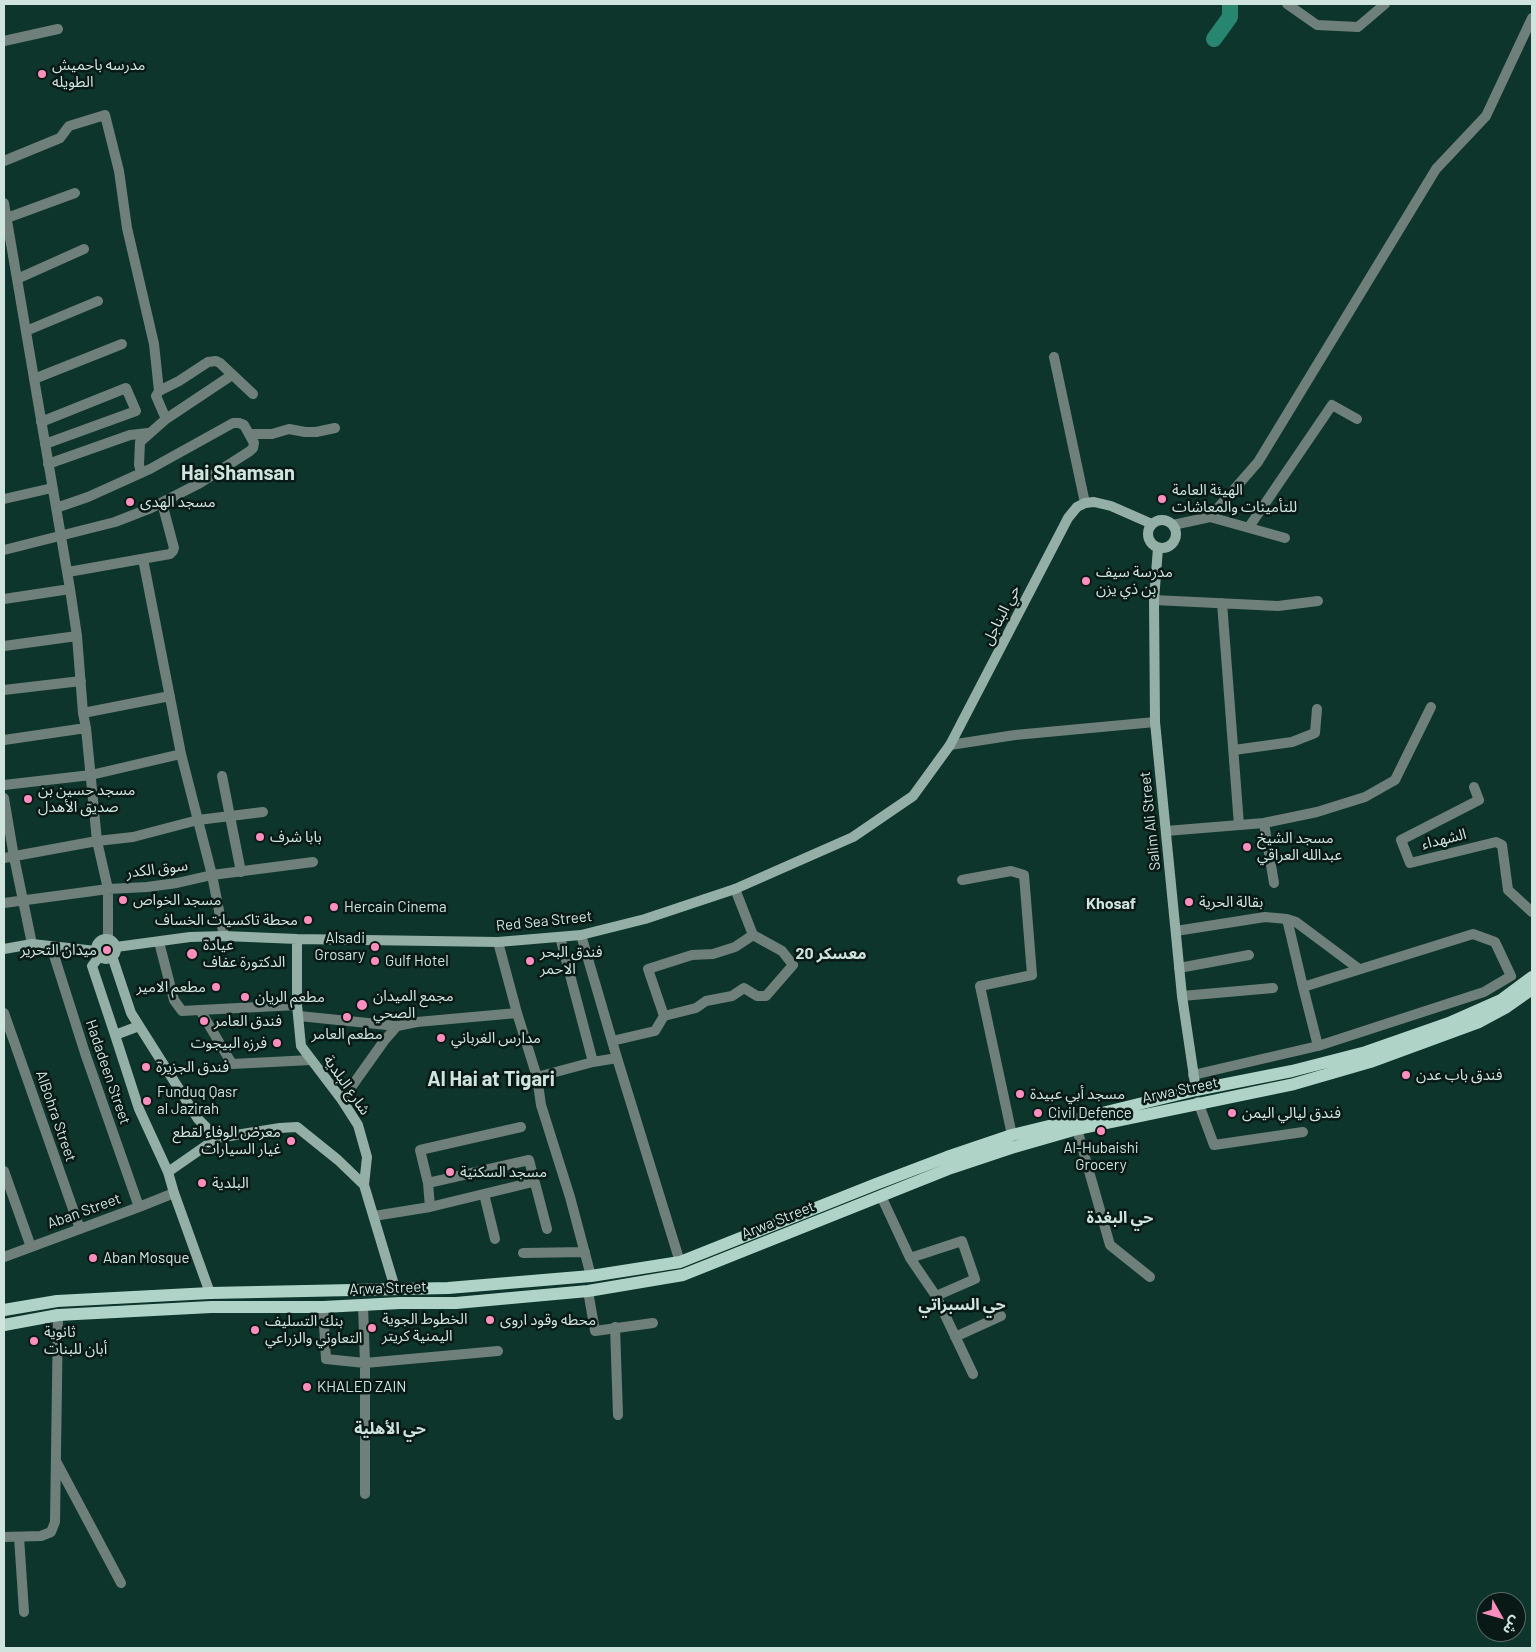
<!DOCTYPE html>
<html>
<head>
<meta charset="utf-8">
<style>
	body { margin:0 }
	#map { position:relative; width:1536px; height:1652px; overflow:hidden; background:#0d352b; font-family:Barlow,"Noto Sans Arabic",sans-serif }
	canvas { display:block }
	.frame { position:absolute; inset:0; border:5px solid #cfe4dd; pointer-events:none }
	.north { position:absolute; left:1476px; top:1592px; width:50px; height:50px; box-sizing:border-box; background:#091915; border:1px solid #586a65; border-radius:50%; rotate:128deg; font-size:14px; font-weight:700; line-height:20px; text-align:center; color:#cfe4dd }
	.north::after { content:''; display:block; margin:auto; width:18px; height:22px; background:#fe8ebd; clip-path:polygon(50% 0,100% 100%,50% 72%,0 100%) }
</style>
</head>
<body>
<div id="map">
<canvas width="1536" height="1652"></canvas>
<div class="frame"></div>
<div class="north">ش</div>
</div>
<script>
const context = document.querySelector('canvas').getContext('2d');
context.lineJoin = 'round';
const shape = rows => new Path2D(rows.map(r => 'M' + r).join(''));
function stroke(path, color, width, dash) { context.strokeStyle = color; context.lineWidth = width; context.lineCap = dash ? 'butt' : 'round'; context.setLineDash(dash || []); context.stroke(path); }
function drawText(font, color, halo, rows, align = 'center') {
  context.font = font + ' Barlow,"Noto Sans Arabic",sans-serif'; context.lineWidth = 5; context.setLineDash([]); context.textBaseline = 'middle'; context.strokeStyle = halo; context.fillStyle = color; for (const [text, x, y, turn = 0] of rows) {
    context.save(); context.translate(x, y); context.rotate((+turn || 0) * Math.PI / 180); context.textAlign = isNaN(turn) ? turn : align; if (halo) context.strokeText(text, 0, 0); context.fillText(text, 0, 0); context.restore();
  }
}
stroke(shape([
	[1214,39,1230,17,1230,4]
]), '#288670', 16);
stroke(shape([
	[1287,4,1317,25,1358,27,1385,4],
	[4,41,58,29],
	[4,161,60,138,69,126,105,115,119,171,127,228,154,344,159,391,156,396,166,419,140,442,139,465,141,472],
	[4,203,70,589,77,636,83,713,86,728,97,841,108,889,108,939],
	[7,218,75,193],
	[17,279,84,249],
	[26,331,98,301],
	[1054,357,1085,503],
	[34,379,122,344],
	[159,391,179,381,208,362,216,361,220,363,253,394],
	[166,419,232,375],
	[41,422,126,388,136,411,45,444],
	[249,434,272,434,289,429,305,432,316,432,335,428],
	[48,464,130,435,148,433],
	[4,499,52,488],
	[1210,517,1285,538],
	[1173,525,1210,517,1258,462,1436,169,1486,116,1532,18],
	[1249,527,1332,405,1357,419],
	[4,550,115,522,151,508,200,483,250,451,253,448,254,443,244,425,239,423,233,423,150,469,88,497,56,508],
	[143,559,181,754,212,875,224,936],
	[68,572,170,554,173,551,174,548,162,503],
	[4,599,70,589],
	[1154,600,1278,606,1318,601],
	[1222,603,1239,825],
	[4,646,77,636],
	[4,690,81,681],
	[83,713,170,696],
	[4,740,86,728],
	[950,745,1015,735,1155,722],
	[1234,750,1292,742,1315,733,1317,709],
	[222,776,241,872],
	[4,785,91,775,181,754],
	[1474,787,1479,800,1401,840,1410,863,1496,842,1502,845,1508,890,1532,912],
	[4,798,14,857,32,944],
	[1264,823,1274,883],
	[1166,831,1264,823,1317,812,1365,797,1395,780,1431,707],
	[4,858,97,841,133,837,198,820,263,812],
	[962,880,1011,871,1024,875,1032,975,980,986,1012,1135],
	[4,903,108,889,147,887,177,883,212,875,313,862],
	[1176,931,1265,917,1287,919],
	[581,935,617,1058,680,1262],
	[560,937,593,1062],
	[159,942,174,1000,182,1011,200,1010,232,1064,311,1060],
	[498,942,517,1013,537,1077,593,1062,617,1058],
	[51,946,85,1053,139,1207],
	[1179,968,1249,955],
	[1303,987,1473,934,1495,942,1511,976,1484,992,1318,1046,1303,987,1287,919,1296,922,1359,969],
	[1182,996,1273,988],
	[200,1010,297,1005],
	[4,1013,80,1229],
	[299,1016,397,1026],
	[664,1016,696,1008,706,1001,732,996,744,988,757,996,766,996,793,965,782,951,753,935],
	[612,1041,655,1031,664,1016,648,969,692,955,713,954,735,947,753,935,735,889],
	[1193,1075,1318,1046],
	[537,1077,541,1105,570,1197,591,1276],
	[342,1100,384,1041,397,1026,417,1022,517,1013],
	[1198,1102,1214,1145,1303,1132],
	[1077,1129,1110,1245,1150,1277],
	[4,1171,31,1247],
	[428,1183,529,1160,547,1229],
	[484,1194,495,1239],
	[881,1196,910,1258,936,1296,973,1374],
	[430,1207,428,1183,420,1150,521,1127],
	[374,1216,430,1207,533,1182],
	[523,1253,585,1252],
	[4,1257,139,1207,174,1193],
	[910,1258,962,1241,975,1279,936,1296],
	[588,1291,595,1331,653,1323],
	[363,1305,365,1363,365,1494],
	[323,1307,326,1359,365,1363,498,1351],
	[615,1327,618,1415],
	[955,1337,1001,1316],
	[56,1461,121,1583],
	[4,1537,41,1536,51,1532,55,1522,58,1315],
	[19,1537,24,1612]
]), '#6f807a', 10);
stroke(shape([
	'1148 534a14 14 0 1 1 28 0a14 14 0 1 1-28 0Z',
	[1158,548,1154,600,1155,722,1182,996,1196,1090],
	'96 949a10 10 0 1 1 20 0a10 10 0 1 1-20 0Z',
	[297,939,297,1005,301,1046,342,1100,358,1125,367,1157,364,1185,395,1288],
	[116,947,190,937,224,936,297,939,498,942,581,935,645,919,735,889,853,837,913,796,950,745,1068,518,1077,507,1085,503,1094,502,1111,506,1152,524],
	[4,949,32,944,96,951],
	[112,956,131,1013,198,1119,217,1138],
	[99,957,92,966,115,1035,139,1109,168,1172,174,1193,210,1293],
	[115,1035,139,1026],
	[168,1172,217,1138,280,1128,297,1127,338,1160,364,1185]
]), '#94afa6', 10);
stroke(shape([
	[4,1310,57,1301,210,1293,448,1288,591,1276,680,1262,876,1184,947,1157,1012,1135,1196,1090,1292,1071,1366,1052,1449,1023,1501,1000,1532,977],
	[4,1325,58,1315,211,1307,323,1307,400,1303,456,1303,588,1291,683,1275,951,1168,1011,1148,1077,1129,1294,1084,1370,1062,1479,1022,1505,1008,1532,989]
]), '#b0d3c8', 12);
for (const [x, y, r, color] of [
	[42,74,5,"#fe8ebd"],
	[1162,499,5,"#fe8ebd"],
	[130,502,5,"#fe8ebd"],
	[1086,581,5,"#fe8ebd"],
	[28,799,5,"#fe8ebd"],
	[260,837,5,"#fe8ebd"],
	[1247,847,5,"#fe8ebd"],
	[123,900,5,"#fe8ebd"],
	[1189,902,5,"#fe8ebd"],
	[334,907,5,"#fe8ebd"],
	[308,920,5,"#fe8ebd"],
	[375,947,5,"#fe8ebd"],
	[107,950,5,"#fe8ebd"],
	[192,954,6,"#fe8ebd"],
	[375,961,5,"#fe8ebd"],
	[530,961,5,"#fe8ebd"],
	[216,987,5,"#fe8ebd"],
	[245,997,5,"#fe8ebd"],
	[362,1005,6,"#fe8ebd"],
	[347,1017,5,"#fe8ebd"],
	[204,1021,5,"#fe8ebd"],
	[441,1038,5,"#fe8ebd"],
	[277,1043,5,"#fe8ebd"],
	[146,1067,5,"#fe8ebd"],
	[1406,1075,5,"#fe8ebd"],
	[1020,1094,5,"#fe8ebd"],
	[147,1101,5,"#fe8ebd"],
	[1038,1113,5,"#fe8ebd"],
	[1232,1113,5,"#fe8ebd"],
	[1101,1131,5,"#fe8ebd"],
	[291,1141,5,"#fe8ebd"],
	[450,1172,5,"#fe8ebd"],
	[202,1183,5,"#fe8ebd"],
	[93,1258,5,"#fe8ebd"],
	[490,1320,5,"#fe8ebd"],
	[372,1328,5,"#fe8ebd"],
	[255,1330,5,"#fe8ebd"],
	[34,1341,5,"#fe8ebd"],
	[307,1387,5,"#fe8ebd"]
]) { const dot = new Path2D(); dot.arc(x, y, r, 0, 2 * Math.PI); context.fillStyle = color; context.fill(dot); stroke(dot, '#091915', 2); }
drawText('15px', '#cfe4dd', '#091915', [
	["مدرسه باحميش",52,65],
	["الطويله",52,82],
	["الهيئة العامة",1172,490],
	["للتأمينات والمعاشات",1172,507],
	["مسجد الهدى",140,502],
	["مدرسة سيف",1096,572],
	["بن ذي يزن",1096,589],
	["مسجد حسين بن",38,790],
	["صديق الأهدل",38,807],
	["بابا شرف",270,837],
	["مسجد الشيخ",1257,838],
	["عبدالله العراقي",1257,855],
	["مسجد الخواص",133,900],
	["بقالة الحرية",1199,902],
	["Hercain Cinema",344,907],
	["محطة تاكسيات الخساف",298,920,"right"],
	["Alsadi",365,938,"right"],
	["Grosary",365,955,"right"],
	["عيادة",203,945],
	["الدكتورة عفاف",203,962],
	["ميدان التحرير",97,950,"right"],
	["فندق البحر",540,952],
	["الاحمر",540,969],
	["Gulf Hotel",385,961],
	["مطعم الامير",206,987,"right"],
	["مجمع الميدان",373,996],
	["الصحي",373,1013],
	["مطعم الريان",255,997],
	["فندق العامر",214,1021],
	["مطعم العامر",347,1034,"center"],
	["مدارس الغرباني",451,1038],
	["فرزه البيجوت",267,1043,"right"],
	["فندق الجزيرة",156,1067],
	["فندق باب عدن",1416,1075],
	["Funduq Qasr",157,1092],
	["al Jazirah",157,1109],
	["مسجد أبي عبيدة",1030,1094],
	["Civil Defence",1048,1113],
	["فندق ليالي اليمن",1242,1113],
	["معرض الوفاء لقطع",281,1132,"right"],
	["غيار السيارات",281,1149,"right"],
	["Al-Hubaishi",1101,1148,"center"],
	["Grocery",1101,1165,"center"],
	["مسجد السكنية",460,1172],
	["البلدية",212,1183],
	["Aban Mosque",103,1258],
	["الخطوط الجوية",382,1319],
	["اليمنية كريتر",382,1336],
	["محطه وقود اروى",500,1320],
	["بنك التسليف",265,1321],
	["التعاوني والزراعي",265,1338],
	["ثانوية",44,1332],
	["أبان للبنات",44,1349],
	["KHALED ZAIN",317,1387]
], 'left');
drawText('15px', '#cfe4dd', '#091915', [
	["حي البناجل",1001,615,-63],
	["Salim Ali Street",1150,821,-96],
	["الشهداء",1444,839,-14],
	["سوق الكدر",157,869,-7],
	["Red Sea Street",544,921,-6],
	["Hadadeen Street",108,1072,71],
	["شارع البلدية",347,1085,55],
	["Arwa Street",1180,1090,-12],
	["AlBohra Street",56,1116,71],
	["Aban Street",84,1211,-20],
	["Arwa Street",778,1220,-22],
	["Arwa Street",388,1288,-2]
]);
drawText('bold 16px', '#cfe4dd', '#091915', [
	["Khosaf",1111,904],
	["معسكر 20",831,954],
	["حي البغدة",1120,1218],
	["حي السبراتي",962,1305],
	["حي الأهلية",390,1429]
]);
drawText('bold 20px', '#cfe4dd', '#091915', [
	["Hai Shamsan",238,473],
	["Al Hai at Tigari",491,1079]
]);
</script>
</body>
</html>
